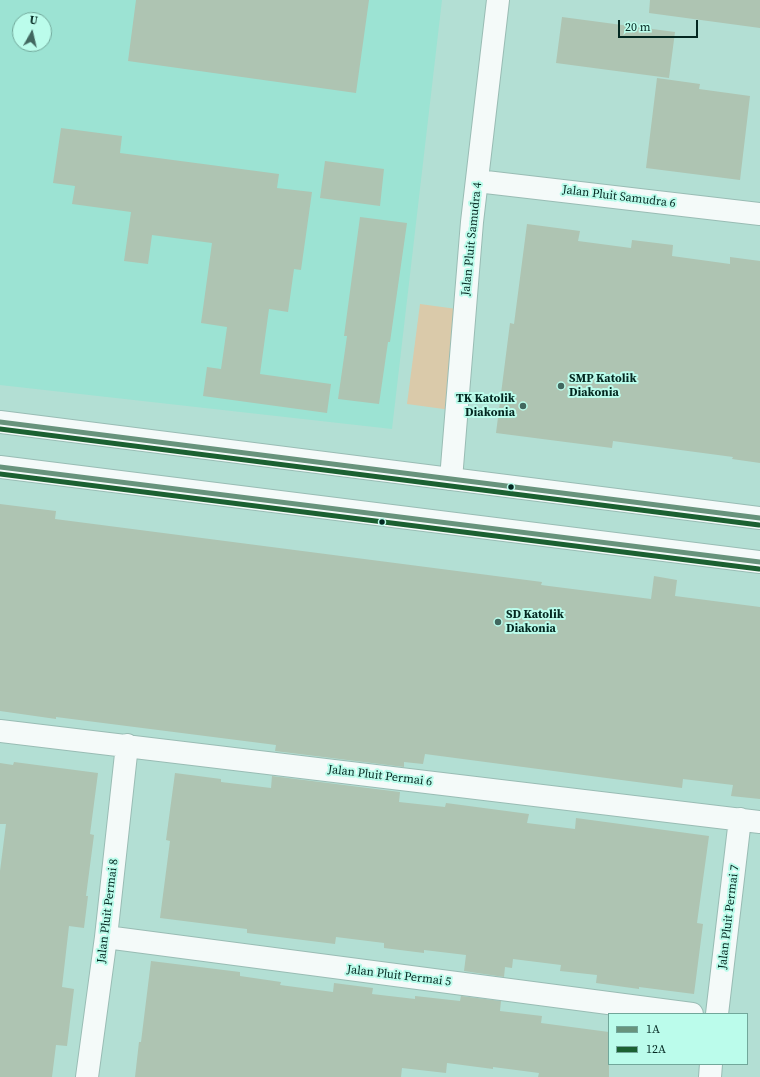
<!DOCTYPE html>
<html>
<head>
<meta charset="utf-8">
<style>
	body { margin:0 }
	#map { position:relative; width:760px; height:1077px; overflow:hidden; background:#b3dfd4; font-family:"Source Serif 4",serif }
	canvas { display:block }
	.legend { position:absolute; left:608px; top:1013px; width:140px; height:52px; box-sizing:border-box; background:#bbfceb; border:1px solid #71a79a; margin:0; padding:5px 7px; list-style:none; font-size:12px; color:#032720 }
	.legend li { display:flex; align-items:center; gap:8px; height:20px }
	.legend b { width:20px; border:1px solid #71a79a }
	.north { position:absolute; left:12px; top:12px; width:40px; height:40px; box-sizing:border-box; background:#bbfceb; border:1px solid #71a79a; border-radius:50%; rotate:8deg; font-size:11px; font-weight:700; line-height:16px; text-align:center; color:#032720 }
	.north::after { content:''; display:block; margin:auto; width:14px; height:18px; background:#41675f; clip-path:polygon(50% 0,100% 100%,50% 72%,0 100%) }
	.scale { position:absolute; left:618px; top:20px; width:80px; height:18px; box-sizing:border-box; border:2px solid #032720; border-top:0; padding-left:5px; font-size:12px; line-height:14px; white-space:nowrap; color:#032720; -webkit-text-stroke:3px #bbfceb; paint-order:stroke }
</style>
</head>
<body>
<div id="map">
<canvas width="760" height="1077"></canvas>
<ul class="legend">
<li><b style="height:5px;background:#68937c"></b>1A</li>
<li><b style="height:5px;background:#1b6031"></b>12A</li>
</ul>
<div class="north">U</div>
<div class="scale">20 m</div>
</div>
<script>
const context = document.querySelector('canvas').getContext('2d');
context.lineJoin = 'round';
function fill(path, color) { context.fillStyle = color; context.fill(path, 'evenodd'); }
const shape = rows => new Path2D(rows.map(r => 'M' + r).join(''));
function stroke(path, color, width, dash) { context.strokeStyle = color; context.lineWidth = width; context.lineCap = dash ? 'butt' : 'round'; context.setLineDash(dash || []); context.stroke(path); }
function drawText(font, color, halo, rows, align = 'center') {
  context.font = font + ' "Source Serif 4",serif'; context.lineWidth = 4; context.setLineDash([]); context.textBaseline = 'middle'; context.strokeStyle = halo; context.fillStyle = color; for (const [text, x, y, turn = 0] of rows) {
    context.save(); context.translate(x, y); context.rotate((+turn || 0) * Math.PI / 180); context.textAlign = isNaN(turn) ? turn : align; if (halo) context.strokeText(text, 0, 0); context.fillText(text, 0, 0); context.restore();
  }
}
fill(shape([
	[0,0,442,0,392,429,0,385],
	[20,20,44,20,44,44,20,44]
]), '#9ce3d3');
fill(shape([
	[420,304,464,310,451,410,407,404]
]), '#dacaaa');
fill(shape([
	[136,0,369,0,356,93,128,61],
	[650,0,760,0,760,28,649,13],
	[562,17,675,32,669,78,556,63],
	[657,78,700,84,699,89,750,96,740,180,646,168],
	[61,128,122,136,120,153,279,174,277,188,312,192,301,270,294,269,288,312,269,309,260,374,331,384,327,413,203,396,207,367,221,369,227,327,201,323,212,243,152,235,148,264,124,261,131,212,72,204,75,186,53,183],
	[325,161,384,169,380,206,320,198],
	[360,217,407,223,390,342,388,342,379,404,338,399,347,336,344,336],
	[527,224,580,231,578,241,631,248,632,240,673,245,672,256,730,264,730,257,760,261,760,463,732,459,733,457,613,441,612,448,496,433,510,323,514,324],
	[0,504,56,511,55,519,542,582,541,585,651,599,654,576,677,580,675,596,760,607,760,799,731,796,733,785,683,779,682,788,425,754,423,764,404,762,404,767,275,751,276,745,56,717,56,719,0,711],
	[14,762,98,773,90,834,94,835,86,896,88,896,84,928,69,926,62,987,74,989,67,1046,56,1045,52,1077,0,1077,0,871,6,824,0,824,0,763,13,765],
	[175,773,221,779,221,782,271,788,272,776,400,792,399,802,445,807,446,803,529,814,527,823,575,829,576,818,709,836,697,923,703,924,694,994,639,987,639,989,596,983,597,975,560,971,561,965,513,959,512,968,505,967,504,977,464,971,466,955,424,950,424,953,384,948,384,943,336,937,335,944,247,933,247,929,160,918,170,841,166,840],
	[151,961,240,972,240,976,281,982,280,985,333,992,334,983,373,988,372,994,415,999,415,996,460,1001,461,996,501,1001,500,1011,542,1016,541,1023,609,1032,609,1077,538,1077,539,1073,493,1067,493,1069,447,1063,446,1073,402,1068,401,1077,135,1077,139,1042,141,1042]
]), '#aec4b2');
const minor = shape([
	[477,181,760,214],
	[451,479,472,222,498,0],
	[0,731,760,822],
	[106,937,692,1014],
	[717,1014,740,819],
	[87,1077,106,937,127,745],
	[710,1077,711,1064]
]);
const tertiary = shape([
	[0,422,760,518],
	[0,467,760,562]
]);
stroke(minor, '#99bcb4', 24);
stroke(tertiary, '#99bcb4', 24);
stroke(minor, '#f4faf9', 22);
stroke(tertiary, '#f4faf9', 22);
stroke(shape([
	[0,422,760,518],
	[0,467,760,562]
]), '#68937c', 5);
stroke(shape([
	[0,429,759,525],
	[0,474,759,569]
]), '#1b6031', 5);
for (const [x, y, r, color] of [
	[561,386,4,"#41675f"],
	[523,406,4,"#41675f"],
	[511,487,3.5,"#032720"],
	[382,522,3.5,"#032720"],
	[498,622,4,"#41675f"]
]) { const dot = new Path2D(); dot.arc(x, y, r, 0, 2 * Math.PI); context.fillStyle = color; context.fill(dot); stroke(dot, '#bbfceb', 1.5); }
drawText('12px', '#032720', '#bbfceb', [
	["Jalan Pluit Samudra 6",619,197,7],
	["Jalan Pluit Samudra 4",472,239,-84],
	["Jalan Pluit Permai 6",380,776,7],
	["Jalan Pluit Permai 8",108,911,-83],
	["Jalan Pluit Permai 7",729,917,-83],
	["Jalan Pluit Permai 5",399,976,7]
]);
drawText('bold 12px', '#032720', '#bbfceb', [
	["SMP Katolik",569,379],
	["Diakonia",569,393],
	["TK Katolik",515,399,"right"],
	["Diakonia",515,413,"right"],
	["SD Katolik",506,615],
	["Diakonia",506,629]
], 'left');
</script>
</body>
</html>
